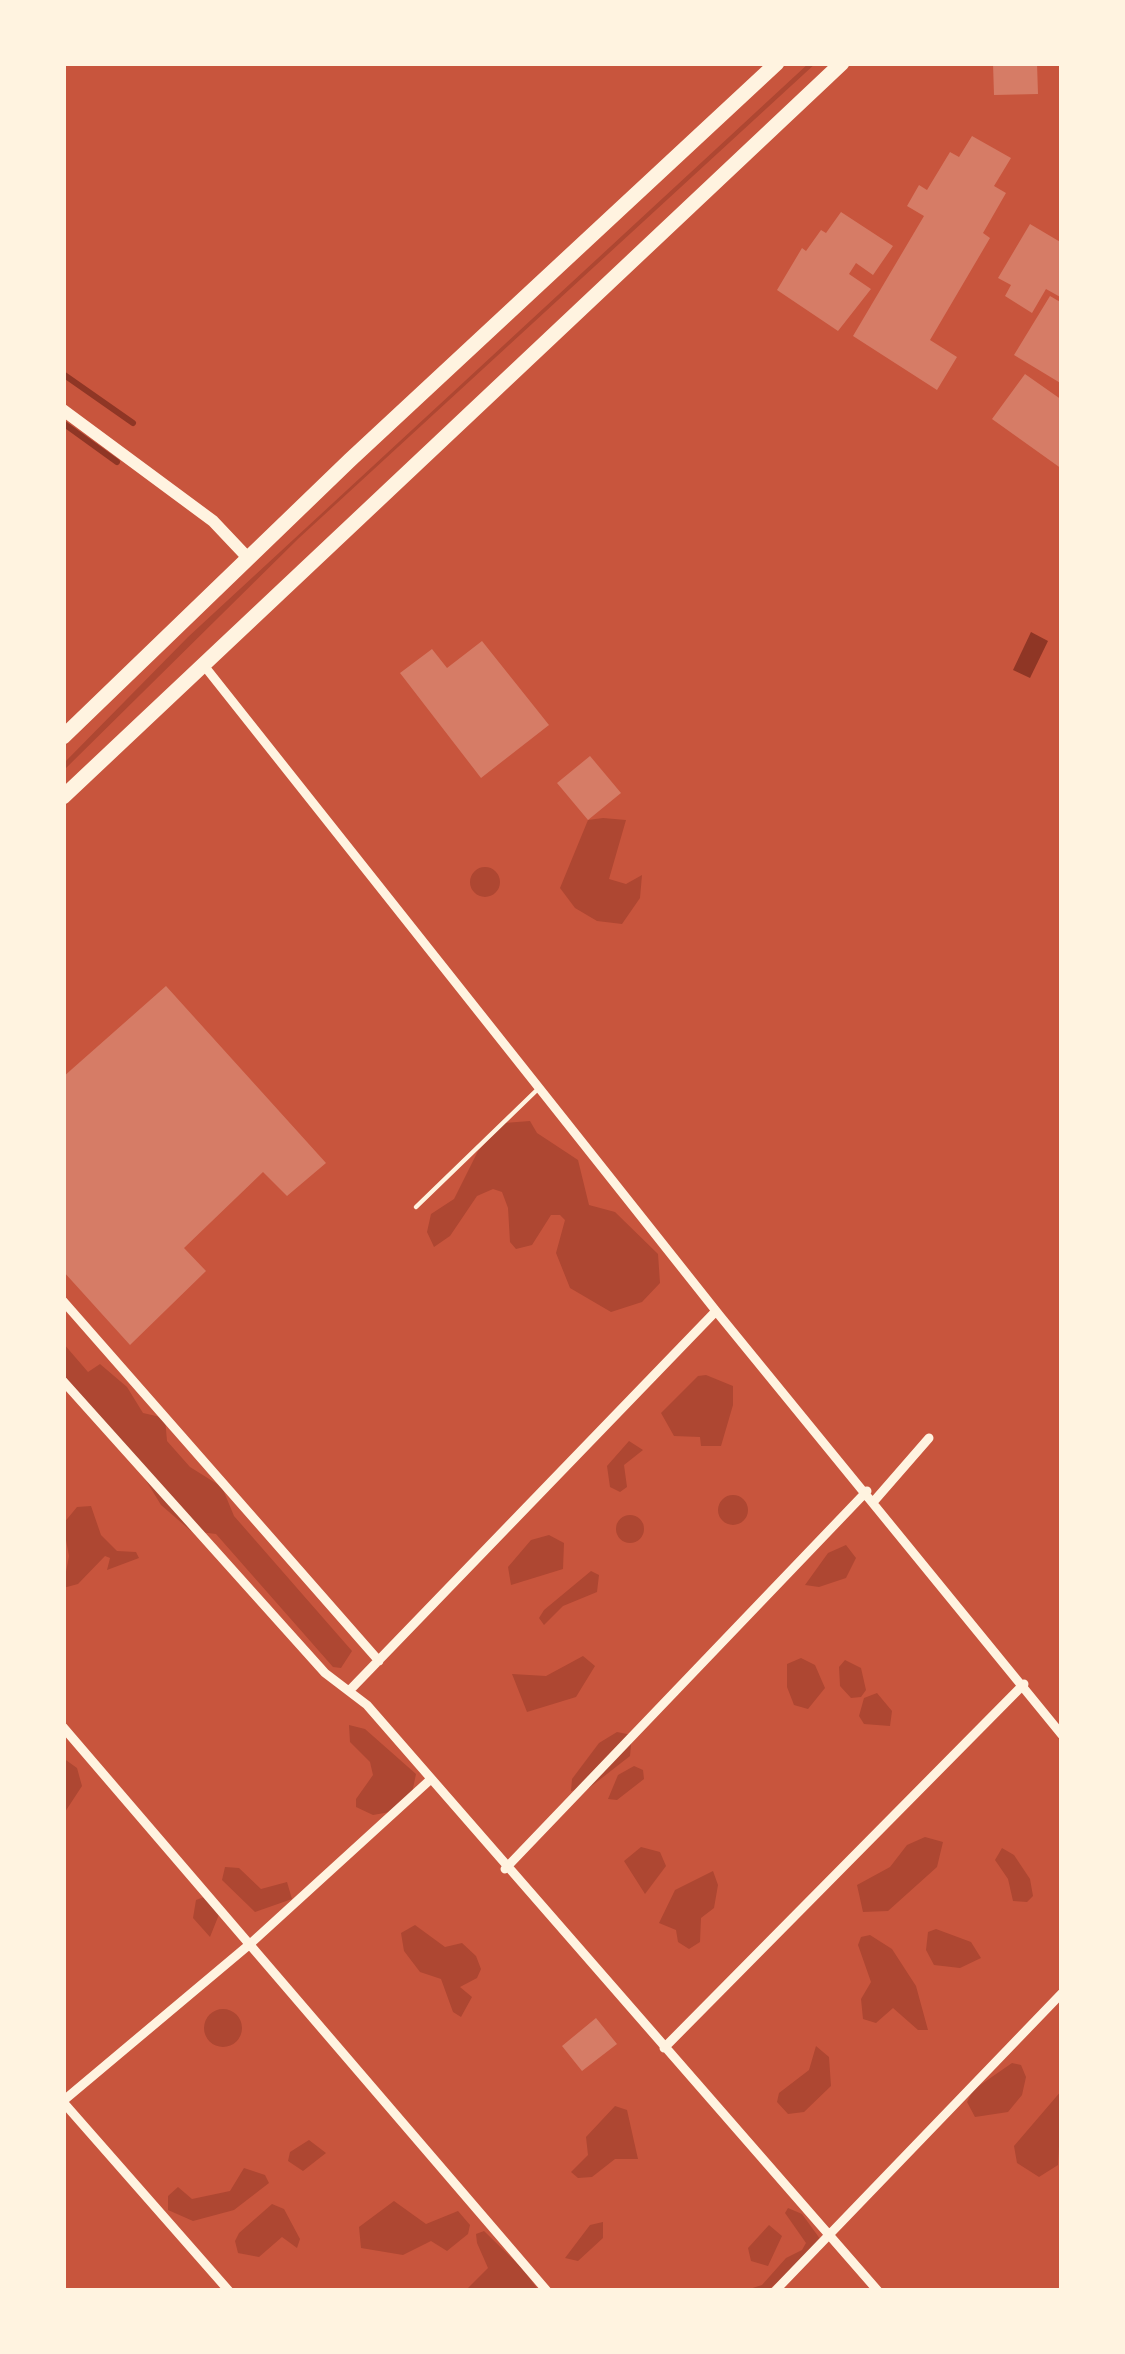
<!DOCTYPE html>
<html>
<head>
<meta charset="utf-8">
<style>
	body { margin:0 }
	#map { position:relative; width:1125px; height:2354px; overflow:hidden; background:#c8553d; font-family:Arial,sans-serif }
	canvas { display:block }
	.frame { position:absolute; inset:0; border:66px solid #fff3e0; pointer-events:none }
</style>
</head>
<body>
<div id="map">
<canvas width="1125" height="2354"></canvas>
<div class="frame"></div>
</div>
<script>
const context = document.querySelector('canvas').getContext('2d');
context.lineJoin = 'round';
function fill(path, color) { context.fillStyle = color; context.fill(path, 'evenodd'); }
const shape = rows => new Path2D(rows.map(r => 'M' + r).join(''));
function stroke(path, color, width, dash) { context.strokeStyle = color; context.lineWidth = width; context.lineCap = dash ? 'butt' : 'round'; context.setLineDash(dash || []); context.stroke(path); }
fill(shape([
	[809,63,816,63,299,538,63,771,63,764,188,637],
	[603,818,626,820,609,879,626,884,642,875,640,898,622,924,597,921,575,908,560,888,588,820],
	'470 882a15 15 0 1 1 30 0a15 15 0 1 1-30 0Z',
	[530,1121,537,1133,578,1160,589,1205,615,1212,658,1254,660,1283,642,1302,611,1312,570,1288,556,1253,565,1220,560,1215,551,1215,532,1245,516,1249,510,1242,508,1208,502,1192,493,1189,477,1196,450,1236,434,1247,427,1232,431,1214,454,1199,478,1151,504,1123],
	[63,1343,88,1372,100,1364,127,1387,143,1413,165,1418,167,1441,190,1467,222,1487,234,1516,352,1651,341,1668,333,1667,216,1534,191,1531,161,1505,134,1461,63,1386],
	[706,1375,733,1386,733,1405,721,1446,701,1446,700,1437,674,1436,661,1413,698,1376],
	[629,1441,643,1450,624,1465,627,1487,620,1492,610,1487,607,1466],
	'718 1510a15 15 0 1 1 30 0a15 15 0 1 1-30 0Z',
	[91,1506,101,1535,117,1551,136,1552,139,1558,107,1570,110,1558,105,1556,78,1584,63,1588,69,1556,63,1524,77,1507],
	'616 1529a14 14 0 1 1 28 0a14 14 0 1 1-28 0Z',
	[549,1535,564,1543,563,1569,511,1585,508,1567,531,1540],
	[846,1545,856,1558,846,1578,819,1587,805,1585,828,1553],
	[591,1571,599,1575,597,1592,563,1606,544,1625,539,1618,544,1610],
	[583,1656,595,1666,576,1697,527,1712,512,1674,546,1676],
	[801,1658,815,1665,825,1688,808,1709,794,1705,787,1687,787,1664],
	[845,1660,861,1668,866,1690,861,1697,851,1698,840,1686,839,1667],
	[877,1693,892,1711,890,1726,864,1724,859,1716,864,1698],
	[349,1725,365,1729,416,1774,412,1793,390,1812,373,1815,356,1807,356,1799,373,1775,370,1762,350,1742],
	[617,1732,632,1735,630,1756,589,1788,571,1791,572,1779,599,1743],
	[63,1758,77,1768,82,1786,63,1815],
	[634,1766,643,1770,644,1779,617,1800,608,1799,618,1775],
	[925,1837,943,1842,937,1867,888,1911,863,1912,857,1885,890,1867,907,1845],
	[641,1847,660,1852,666,1866,645,1894,624,1861],
	[1002,1848,1014,1855,1030,1879,1033,1896,1027,1902,1013,1901,1008,1879,995,1860],
	[225,1867,239,1868,261,1889,287,1882,292,1899,255,1912,222,1880],
	[713,1871,718,1885,714,1908,701,1918,700,1942,689,1949,678,1942,676,1930,659,1923,675,1890],
	[204,1897,220,1912,210,1937,193,1918,196,1900],
	[415,1925,445,1947,462,1943,476,1956,481,1969,477,1978,460,1987,472,1997,461,2017,453,2012,441,1979,420,1972,404,1951,401,1933],
	[936,1929,971,1942,981,1958,960,1968,934,1965,926,1950,928,1932],
	[870,1935,892,1949,916,1986,928,2030,918,2030,893,2008,876,2023,863,2019,861,1999,871,1982,858,1945,861,1937],
	'204 2028a19 19 0 1 1 38 0a19 19 0 1 1-38 0Z',
	[816,2046,829,2057,831,2086,804,2112,788,2114,777,2102,779,2093,809,2070],
	[1012,2063,1021,2065,1026,2077,1022,2095,1008,2112,975,2117,967,2102,973,2090],
	[1062,2090,1058,2165,1039,2177,1017,2163,1014,2146],
	[615,2106,627,2110,638,2159,615,2159,592,2177,578,2178,571,2172,588,2155,586,2137],
	[309,2140,326,2153,303,2171,288,2161,290,2152],
	[244,2168,265,2175,269,2183,234,2210,193,2221,168,2210,168,2196,178,2187,192,2199,230,2191],
	[394,2201,426,2224,458,2211,470,2225,468,2234,447,2251,431,2241,403,2255,361,2248,359,2227],
	[272,2204,284,2209,300,2239,297,2248,282,2237,259,2257,238,2253,235,2241,239,2233],
	[788,2208,802,2214,823,2243,820,2251,766,2291,743,2291,762,2285,786,2258,802,2250,806,2243,785,2213],
	[603,2222,603,2238,578,2261,565,2258,590,2225],
	[769,2225,782,2236,768,2266,751,2261,748,2248],
	[484,2231,522,2268,539,2291,465,2291,488,2268,477,2243,476,2234]
]), '#ae4732');
fill(shape([
	[1031,632,1048,641,1030,678,1013,670]
]), '#8f3625');
stroke(shape([
	[63,374,133,423],
	[63,423,117,462]
]), '#8f3625', 6);
fill(shape([
	[993,63,1037,63,1038,94,994,95],
	[972,136,1011,158,994,186,1006,193,983,233,990,238,930,340,957,357,937,390,853,336,924,216,907,206,919,185,927,190,950,152,959,157],
	[841,212,893,246,873,275,856,263,849,274,871,289,838,331,777,290,802,248,806,251,821,230,826,233],
	[1030,224,1062,243,1062,298,1046,289,1032,313,1005,296,1011,285,998,278],
	[1050,296,1062,303,1062,384,1014,355],
	[1025,374,1062,400,1062,469,992,419],
	[482,641,549,725,481,778,400,673,432,649,447,668],
	[590,756,621,793,588,820,557,783],
	[166,986,326,1163,287,1196,263,1172,184,1248,206,1271,130,1345,63,1271,63,1077],
	[596,2018,617,2044,582,2071,562,2046]
]), '#d67c66');
stroke(shape([
	[416,1207,539,1088]
]), '#fff3e0', 4.5);
stroke(shape([
	[202,663,720,1316,1062,1735],
	[63,1301,379,1661],
	[63,1381,325,1673,367,1705,878,2291],
	[875,1500,929,1438],
	[349,1691,716,1311],
	[63,1727,547,2291],
	[505,1869,867,1491],
	[664,2048,1024,1684],
	[63,2101,250,1944,431,1779],
	[63,2102,229,2291],
	[775,2291,1062,1993]
]), '#fff3e0', 9);
stroke(shape([
	[63,410,213,521,248,558]
]), '#fff3e0', 12);
stroke(shape([
	[63,737,350,460,777,63],
	[63,797,842,63]
]), '#fff3e0', 15);
</script>
</body>
</html>
